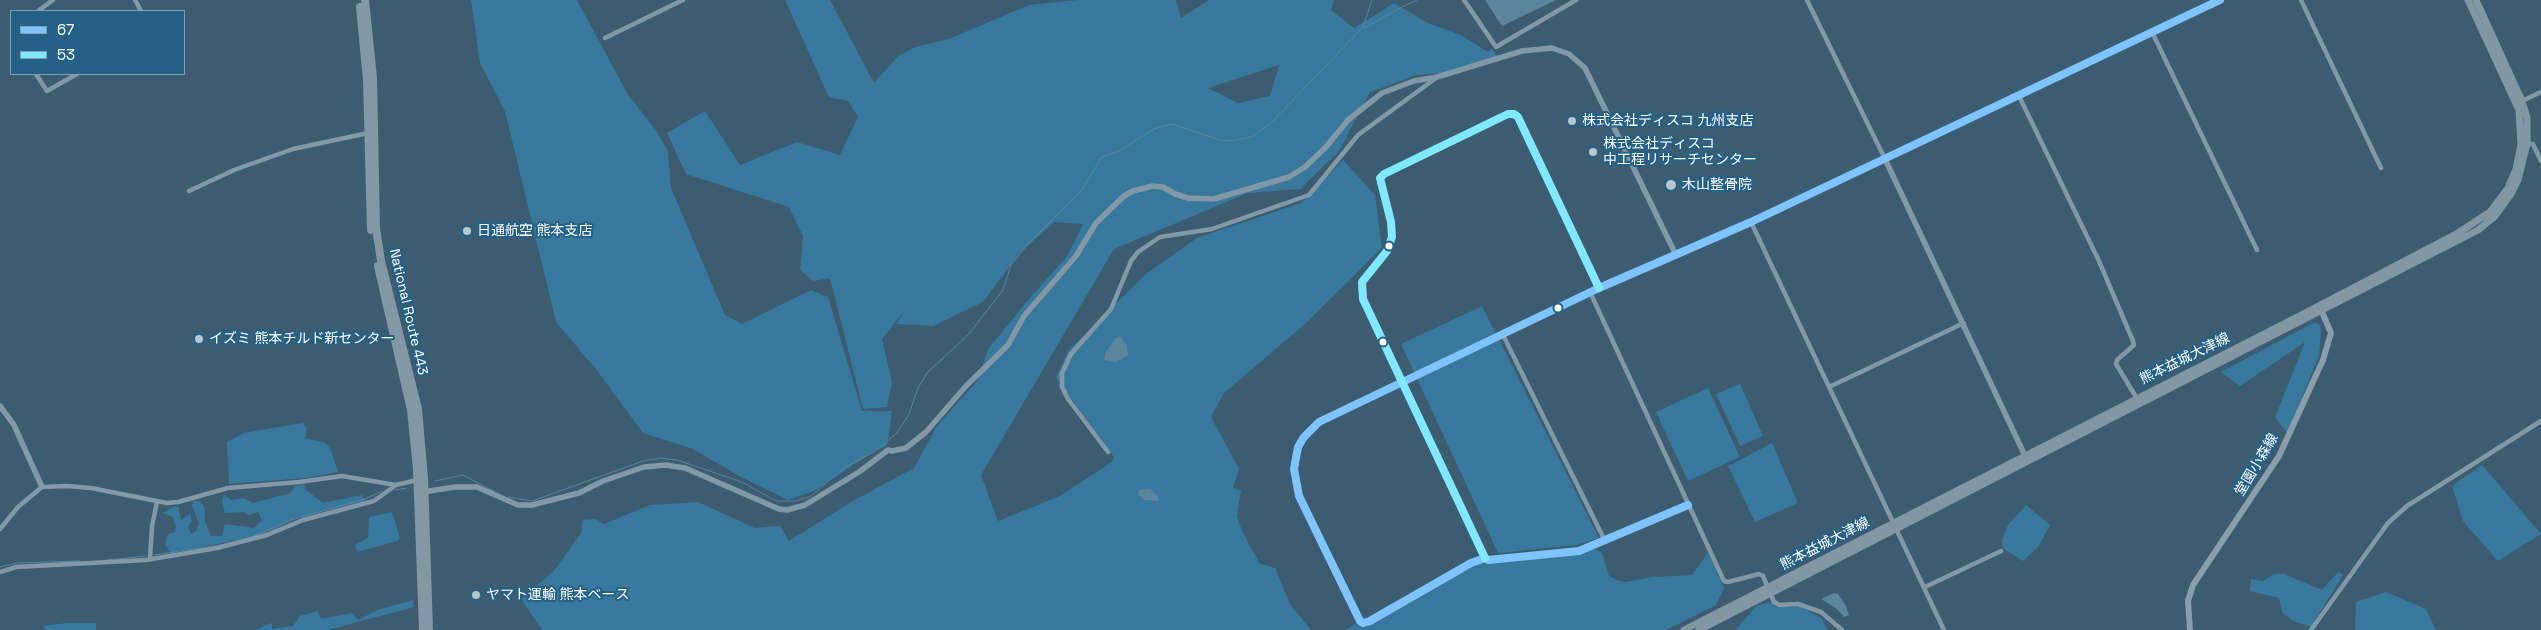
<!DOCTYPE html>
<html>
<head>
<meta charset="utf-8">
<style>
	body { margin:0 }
	#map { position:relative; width:2541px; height:630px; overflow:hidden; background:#3b5c71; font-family:"Space Grotesk",sans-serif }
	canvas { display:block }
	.legend { position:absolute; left:10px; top:10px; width:175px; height:65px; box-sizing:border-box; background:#256187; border:1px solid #7ca0b7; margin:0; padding:6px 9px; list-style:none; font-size:15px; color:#fff }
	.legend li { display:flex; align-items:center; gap:10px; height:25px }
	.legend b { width:25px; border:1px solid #7ca0b7 }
</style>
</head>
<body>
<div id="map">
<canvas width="2541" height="630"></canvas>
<ul class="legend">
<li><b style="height:6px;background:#80c4ff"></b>67</li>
<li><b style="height:6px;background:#80e8ff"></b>53</li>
</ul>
</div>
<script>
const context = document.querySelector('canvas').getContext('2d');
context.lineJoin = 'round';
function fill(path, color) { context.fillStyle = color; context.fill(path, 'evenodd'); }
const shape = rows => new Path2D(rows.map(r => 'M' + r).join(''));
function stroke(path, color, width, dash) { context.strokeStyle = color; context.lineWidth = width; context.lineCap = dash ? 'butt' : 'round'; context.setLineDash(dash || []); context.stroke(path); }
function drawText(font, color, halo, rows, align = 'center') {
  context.font = font + ' "Space Grotesk","Noto Sans JP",sans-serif'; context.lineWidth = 4; context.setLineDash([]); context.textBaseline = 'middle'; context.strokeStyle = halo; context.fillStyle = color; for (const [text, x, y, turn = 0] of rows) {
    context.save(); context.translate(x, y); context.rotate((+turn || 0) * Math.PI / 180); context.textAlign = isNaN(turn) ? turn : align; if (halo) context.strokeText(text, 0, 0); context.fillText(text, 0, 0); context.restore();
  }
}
fill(shape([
	[471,0,577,0,628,95,655,129,668,151,671,188,725,315,742,324,811,290,828,297,862,411,892,411,887,446,874,451,814,491,788,500,739,476,693,449,643,433,599,373,556,322,505,111,480,63],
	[785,0,830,0,874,83,898,56,916,47,951,38,1029,5,1078,0,1176,0,1181,18,1209,0,1334,0,1331,10,1354,28,1394,3,1428,23,1461,35,1488,52,1492,49,1497,57,1443,73,1417,75,1370,92,1339,151,1300,189,1248,193,1114,249,981,475,998,521,1060,496,1112,462,1114,457,1056,378,1068,351,1146,274,1197,238,1301,203,1343,160,1375,195,1382,248,1305,324,1224,393,1211,417,1239,469,1233,488,1241,491,1237,516,1242,531,1260,564,1275,568,1290,604,1311,630,542,630,521,599,554,571,581,533,583,520,596,519,604,524,650,505,698,502,755,528,780,526,789,541,851,502,914,468,937,426,978,380,988,349,1034,293,1066,258,1083,224,1054,222,1019,254,983,302,933,326,896,324,905,310,882,339,892,382,887,407,863,409,830,278,813,281,800,270,803,236,789,207,686,174,667,133,705,111,740,165,797,142,840,155,858,117,848,101,829,97],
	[1279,65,1270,96,1238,103,1208,88],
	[1482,306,1599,538,1576,545,1498,553,1401,344],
	[2315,322,2320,325,2321,331,2319,356,2287,433,2275,417,2305,342,2240,386,2221,372],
	[1740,384,1763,436,1740,446,1716,394],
	[1708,388,1740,457,1688,481,1656,412],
	[303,423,307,429,305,438,326,443,331,450,338,472,306,478,229,484,227,442,244,433],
	[1772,443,1798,503,1755,522,1728,466],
	[2482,465,2541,534,2498,561,2463,521,2452,486],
	[304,484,305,489,323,503,362,495,365,501,298,518,266,533,238,540,171,553,165,545,168,534,175,532,176,528,173,517,162,513,171,508,178,506,181,520,190,514,192,521,188,527,191,534,196,531,199,523,192,506,193,501,200,501,205,509,205,521,211,536,222,536,225,524,254,528,262,520,258,512,249,515,244,512,225,513,222,501,224,494,231,500,244,498,253,503,290,493,295,486],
	[2026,505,2050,525,2038,547,2023,561,2003,548,2002,540,2008,525],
	[392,512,400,538,397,541,357,552,355,545,368,538,369,517],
	[1593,548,1602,553,1609,576,1619,581,1626,582,1652,577,1692,575,1708,553,1724,588,1716,605,1666,630,1345,630,1474,557],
	[2338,572,2343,575,2311,627,2293,621,2282,612,2279,598,2250,591,2251,579,2263,581,2274,574,2284,574,2322,590],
	[2386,592,2426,609,2436,630,2355,630,2356,602],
	[413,600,414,607,328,630,255,630,272,623,272,629,293,626,300,616,318,611,321,619,352,613,358,620,377,610],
	[1770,602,1776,607,1801,607,1821,618,1828,630,1736,630,1756,606],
	[67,623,96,623,96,630,46,630,43,626]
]), '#39789d');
fill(shape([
	[1485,0,1556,0,1502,26],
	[1120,336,1127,345,1128,356,1116,362,1106,361,1104,359,1105,353,1116,338],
	[1150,489,1158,496,1159,501,1144,500,1138,494,1139,490],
	[1834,593,1838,594,1846,606,1849,615,1844,617,1837,609,1821,599]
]), '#5b849d');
stroke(shape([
	[1362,27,1365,28,1396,10,1417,0],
	[435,481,463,475,499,494],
	[395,490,407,488],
	[508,497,532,501,643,461,660,458,677,460,742,482,776,501,796,501,811,496,844,468,874,452,897,433,909,414,918,388,927,373,969,334,1003,290,1011,265,1027,245,1081,191,1102,157,1119,151,1154,129,1171,124,1220,140,1233,141,1254,136,1273,121,1363,27,1372,0],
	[254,536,291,520,365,499,382,491],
	[154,555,226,544],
	[107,560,146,556],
	[0,567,16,563,80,561]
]), '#5b849d', 1);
stroke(shape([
	[135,0,141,11],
	[1464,0,1496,47,1576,0],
	[1807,0,1885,159],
	[2301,0,2381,168],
	[38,11,53,0],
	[2152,32,2257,250],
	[605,38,683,0],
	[36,74,47,91,77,74],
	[2019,96,2099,261,2133,341,2134,345,2117,360,2116,364,2136,397],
	[2520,102,2541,92],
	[2527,144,2533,144,2541,161],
	[189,191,234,170,293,149,368,133],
	[1751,222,1944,630],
	[1590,292,1724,581,1728,582,1759,574,1763,576],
	[1503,335,1605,541],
	[1402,383,1485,558,1488,560,1579,551,1688,505],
	[1829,387,1964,323],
	[1108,452,1068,399,1062,387,1062,373,1071,354,1111,309,1131,261,1138,252,1160,237,1212,229,1309,195,1358,135,1436,78],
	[0,529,18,507,42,487,67,486,91,488,167,503,178,502,228,488,299,482,342,476,396,485,417,480],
	[150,559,152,526,157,502],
	[0,572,16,567,146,560,217,548,267,535,303,520,374,501,396,485],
	[1925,587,2001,551],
	[1774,602,1779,605,1798,604,1821,612,1842,630],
	[2311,630,2388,523,2407,506,2541,421]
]), '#8298a6', 4.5);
stroke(shape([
	[1885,159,2027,460],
	[1402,383,1363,299,1361,290,1362,282,1387,251,1392,237,1391,222,1380,183,1380,178,1384,174,1508,114,1514,114,1518,117,1599,288],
	[0,406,14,425,42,487],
	[423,492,455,487,477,487,518,505,532,505,579,493,603,481,644,467,666,465,685,468,779,509,787,510,805,505,859,472,888,450,892,451,906,448,926,432,966,386,1008,345,1024,316,1076,256,1096,223,1124,196,1133,191,1153,186,1163,187,1175,194,1188,198,1214,199,1289,177,1305,167,1326,147,1348,120,1382,93,1414,81,1437,77,1522,51,1552,48,1569,54,1585,68,1675,253],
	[1485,558,1471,563,1370,621,1363,623,1360,621,1299,496,1294,469,1298,447,1304,437,1319,422,1599,288,1751,222,2220,0]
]), '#8298a6', 5.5);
stroke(shape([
	[2190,630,2188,601,2193,585,2279,456,2323,360,2331,333,2320,307]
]), '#899dab', 6);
stroke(shape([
	[1684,630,2305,313,2458,233,2490,212,2508,188,2516,169,2521,145,2519,110,2468,0],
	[1699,630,2478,230,2495,216,2511,194,2518,180,2527,144,2527,118,2522,101,2476,0]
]), '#8197a4', 7);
stroke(shape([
	[365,0,373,78,376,228,381,261,418,409,424,478,429,630],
	[360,7,367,80,371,230],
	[378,266,411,410,417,469,423,630]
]), '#8298a4', 8);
stroke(shape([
	[1763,576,1774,602]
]), '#8298a6', 4.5);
stroke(shape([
	[1688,505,1579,551,1488,560,1485,558,1471,563,1370,621,1363,623,1360,621,1299,496,1294,469,1298,447,1304,437,1319,422,1599,288,1751,222,2220,0]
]), '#80c4ff', 8);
stroke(shape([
	[1485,558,1363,299,1362,282,1387,251,1392,237,1391,222,1380,178,1384,174,1508,114,1514,114,1518,117,1599,288]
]), '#80e8ff', 8);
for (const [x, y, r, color] of [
	[1572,121,5,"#bac6cd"],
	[1593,152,5,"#bac6cd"],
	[1671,185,6,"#bac6cd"],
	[467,231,5,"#bac6cd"],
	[1389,246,4.5,"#fff"],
	[1558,308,4.5,"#fff"],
	[199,339,5,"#bac6cd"],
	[1383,342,4.5,"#fff"],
	[476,595,5,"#bac6cd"]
]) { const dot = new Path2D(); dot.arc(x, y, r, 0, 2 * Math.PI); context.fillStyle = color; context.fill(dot); stroke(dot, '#256187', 2); }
drawText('14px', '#fff', '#256187', [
	["株式会社ディスコ 九州支店",1582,121],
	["株式会社ディスコ",1603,144],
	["中工程リサーチセンター",1603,160],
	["木山整骨院",1682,185],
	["日通航空 熊本支店",477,231],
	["イズミ 熊本チルド新センター",209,339],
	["ヤマト運輸 熊本ベース",486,595]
], 'left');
drawText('14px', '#fff', '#256187', [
	["National Route 443",408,312,77],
	["熊本益城大津線",2185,359,-26],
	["堂園小森線",2257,465,-59],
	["熊本益城大津線",1825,544,-27]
]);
</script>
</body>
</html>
